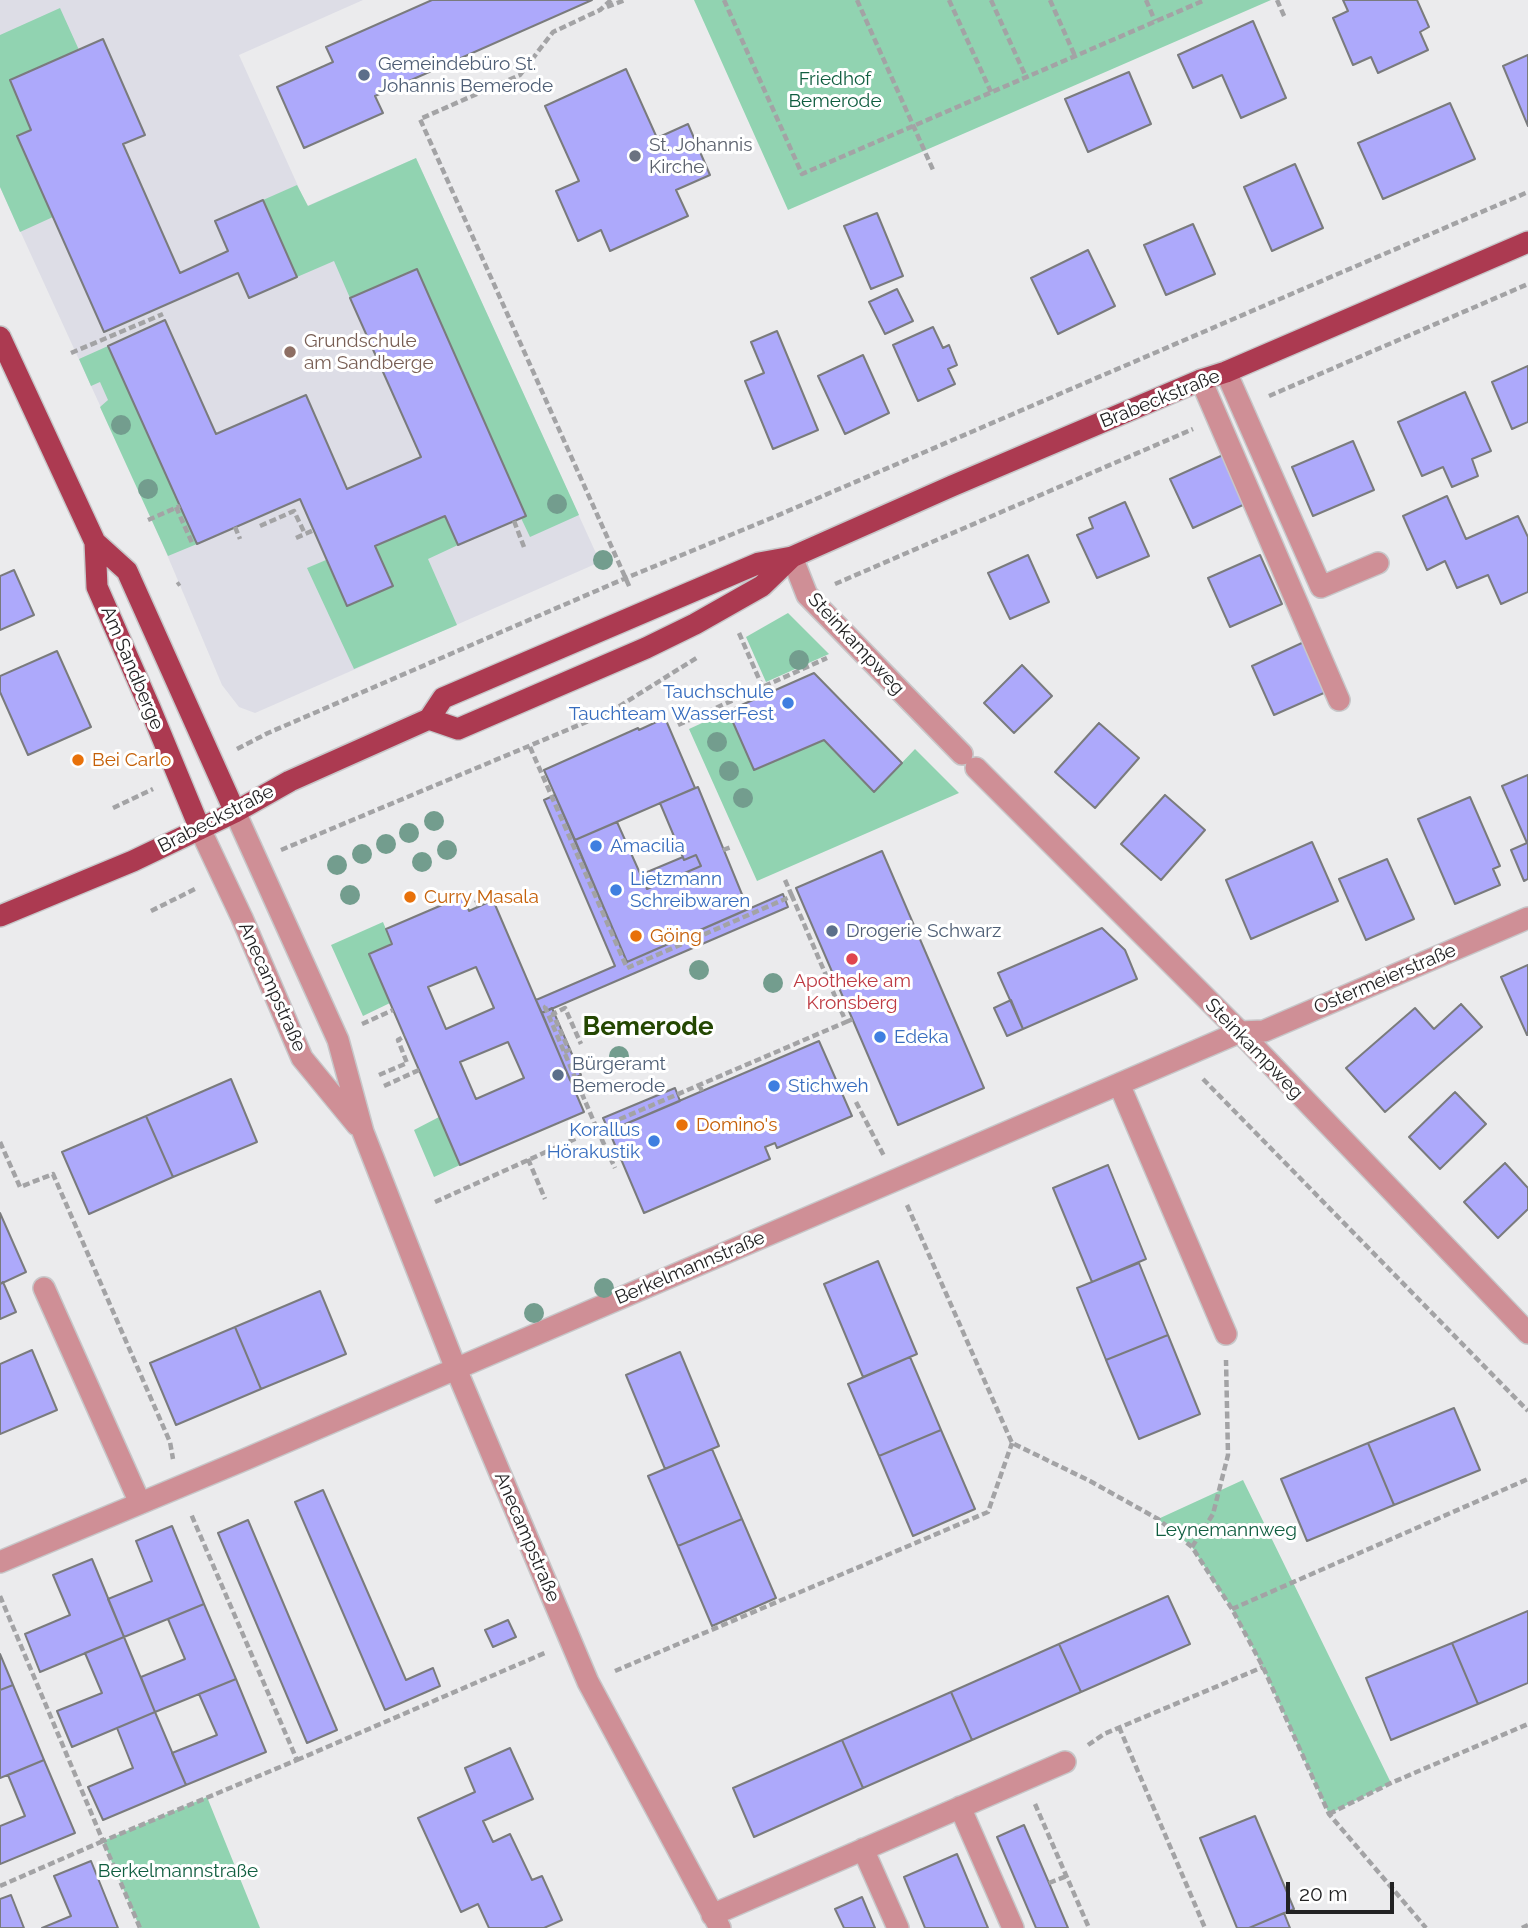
<!DOCTYPE html>
<html>
<head>
<meta charset="utf-8">
<style>
	body { margin:0 }
	#map { position:relative; width:1528px; height:1928px; overflow:hidden; background:#ebebed; font-family:Raleway,sans-serif }
	canvas { display:block }
	.scale { position:absolute; left:1286px; top:1882px; width:108px; height:32px; box-sizing:border-box; border:4px solid #222223; border-top:0; padding-left:9px; font-size:21px; line-height:24px; white-space:nowrap; color:#222223; -webkit-text-stroke:5px #fff; paint-order:stroke }
</style>
</head>
<body>
<div id="map">
<canvas width="1528" height="1928"></canvas>
<div class="scale">20 m</div>
</div>
<script>
const context = document.querySelector('canvas').getContext('2d');
context.lineJoin = 'round';
function fill(path, color) { context.fillStyle = color; context.fill(path, 'evenodd'); }
const shape = rows => new Path2D(rows.map(r => 'M' + r).join(''));
function stroke(path, color, width, dash) { context.strokeStyle = color; context.lineWidth = width; context.lineCap = dash ? 'butt' : 'round'; context.setLineDash(dash || []); context.stroke(path); }
function drawText(font, color, halo, rows, align = 'center') {
  context.font = font + ' Raleway,sans-serif'; context.lineWidth = 6; context.setLineDash([]); context.textBaseline = 'middle'; context.strokeStyle = halo; context.fillStyle = color; for (const [text, x, y, turn = 0] of rows) {
    context.save(); context.translate(x, y); context.rotate((+turn || 0) * Math.PI / 180); context.textAlign = isNaN(turn) ? turn : align; if (halo) context.strokeText(text, 0, 0); context.fillText(text, 0, 0); context.restore();
  }
}
fill(shape([
	[0,0,363,0,239,55,307,206,416,158,600,562,255,713,239,707,222,685,152,519,0,187]
]), '#dddde6');
fill(shape([
	[694,0,1271,0,788,210],
	[60,8,79,50,10,80,31,130,18,136,53,217,20,232,0,187,0,35],
	[416,158,579,515,530,537,521,518,525,515,417,269,350,298,334,261,297,277,263,200,297,185,308,206],
	[108,346,197,544,168,556,100,407,108,400,100,382,91,386,79,359],
	[445,516,458,545,428,559,457,625,354,669,307,568,326,560,347,606,393,586,375,546],
	[788,613,829,654,766,682,746,637],
	[728,711,755,770,824,740,874,792,915,749,959,793,757,881,689,729],
	[383,922,392,944,369,955,390,1003,363,1016,331,945],
	[439,1117,460,1165,434,1177,414,1130],
	[1243,1480,1391,1783,1329,1814,1263,1667,1232,1609,1192,1547,1158,1519],
	[207,1797,260,1928,140,1928,103,1841]
]), '#91d3b1');
const building = shape([
	[432,0,592,0,375,96,383,113,304,148,277,87,333,62,326,47,432,0],
	[1343,0,1417,0,1429,27,1420,32,1428,50,1378,73,1371,57,1353,65,1333,18,1348,11,1343,0],
	[1253,21,1286,98,1241,118,1222,75,1193,88,1178,55,1253,21],
	[103,39,145,135,123,144,180,273,228,251,215,221,263,200,297,277,249,298,238,273,104,332,17,136,31,130,10,80,103,39],
	[1528,55,1528,126,1503,66,1528,55],
	[626,69,657,138,688,124,710,175,676,190,688,216,610,251,601,230,578,241,556,191,579,181,545,106,626,69],
	[1129,72,1151,124,1088,152,1065,99,1129,72],
	[1450,103,1475,159,1383,199,1358,143,1450,103],
	[1295,164,1323,228,1272,251,1244,187,1295,164],
	[877,213,903,276,871,289,844,226,877,213],
	[1193,224,1215,274,1166,295,1144,245,1193,224],
	[1088,250,1115,306,1058,334,1031,278,1088,250],
	[417,269,526,516,458,545,445,516,375,546,393,586,347,606,300,499,197,544,108,346,165,320,216,434,306,395,347,489,421,457,350,298,417,269],
	[897,289,913,321,885,334,869,302,897,289],
	[933,327,943,348,949,345,957,365,948,369,955,384,918,401,893,345,933,327],
	[777,331,818,430,773,449,745,381,764,373,751,342,777,331],
	[863,355,889,413,845,434,818,376,863,355],
	[1528,366,1528,422,1512,429,1492,382,1528,366],
	[1465,392,1491,451,1472,459,1478,476,1452,487,1443,467,1422,476,1398,422,1465,392],
	[1353,441,1374,490,1313,516,1292,467,1353,441],
	[1223,455,1245,504,1193,528,1170,479,1223,455],
	[1447,496,1466,539,1518,516,1528,537,1528,592,1501,604,1488,575,1457,588,1445,561,1427,570,1403,516,1447,496],
	[1125,502,1149,556,1097,578,1077,535,1093,528,1089,518,1125,502],
	[1028,555,1049,602,1010,619,988,573,1028,555],
	[1260,555,1282,604,1230,627,1208,578,1260,555],
	[14,570,34,615,0,630,0,576,14,570],
	[1304,642,1326,692,1274,715,1252,666,1304,642],
	[57,651,91,727,28,755,0,692,0,676,57,651],
	[1022,665,1052,696,1014,733,984,703,1022,665],
	[814,673,902,763,874,792,824,740,754,770,728,711,814,673],
	[665,718,695,788,575,840,544,770,638,728,639,730,665,718],
	[1099,723,1139,758,1095,808,1055,772,1099,723],
	[1528,775,1528,879,1524,881,1511,850,1527,843,1502,786,1528,775],
	[698,787,748,909,627,962,575,840,617,822,647,889,701,866,696,855,684,860,660,803,698,787],
	[555,795,627,962,783,894,788,907,542,1013,536,1000,615,966,544,800,555,795],
	[1165,795,1205,830,1161,880,1121,844,1165,795],
	[1470,797,1500,866,1493,869,1500,885,1455,904,1418,819,1470,797],
	[1312,842,1338,901,1251,939,1226,880,1312,842],
	[882,851,984,1088,898,1125,796,888,882,851],
	[696,855,701,866,647,889,640,875,683,857,684,860,696,855],
	[1387,859,1414,919,1366,940,1339,879,1387,859],
	[463,896,469,911,493,900,584,1112,460,1165,369,954,392,944,386,929,463,896],
	[476,967,494,1008,446,1029,428,987,476,967],
	[508,1042,524,1078,476,1099,460,1062,508,1042],
	[1102,928,1125,950,1137,979,1023,1029,998,973,1102,928],
	[1528,965,1528,1035,1527,1035,1501,977,1528,965],
	[1011,1000,1023,1029,1007,1036,994,1008,1011,1000],
	[1461,1004,1482,1027,1385,1112,1346,1068,1415,1008,1434,1029,1461,1004],
	[552,1008,581,1075,570,1080,542,1013,552,1008],
	[819,1041,852,1116,777,1148,775,1143,765,1147,770,1159,644,1213,609,1131,819,1041],
	[231,1079,257,1142,173,1177,146,1116,231,1079],
	[675,1088,680,1101,609,1131,603,1118,675,1088],
	[1455,1092,1486,1124,1440,1169,1409,1137,1455,1092],
	[146,1116,173,1177,89,1214,62,1152,146,1116],
	[1505,1163,1528,1188,1528,1209,1498,1238,1464,1202,1505,1163],
	[1108,1165,1146,1259,1092,1282,1053,1188,1108,1165],
	[0,1213,26,1272,0,1284,0,1213],
	[878,1261,917,1354,863,1377,824,1284,878,1261],
	[1139,1263,1168,1335,1106,1360,1077,1288,1139,1263],
	[3,1282,16,1312,0,1319,0,1284,3,1282],
	[320,1291,346,1354,261,1389,235,1327,320,1291],
	[235,1327,261,1389,176,1425,150,1363,235,1327],
	[1168,1335,1200,1414,1139,1439,1106,1360,1168,1335],
	[32,1350,57,1410,0,1434,0,1364,32,1350],
	[680,1352,719,1446,665,1469,626,1375,680,1352],
	[910,1357,941,1430,879,1456,848,1384,910,1357],
	[1454,1408,1480,1470,1394,1505,1368,1443,1454,1408],
	[941,1430,975,1509,913,1536,879,1456,941,1430],
	[1368,1443,1394,1505,1307,1541,1281,1479,1368,1443],
	[712,1449,742,1519,678,1546,648,1476,712,1449],
	[323,1490,406,1680,433,1668,440,1686,385,1710,295,1502,323,1490],
	[742,1519,776,1598,712,1626,678,1546,742,1519],
	[248,1520,337,1730,307,1743,218,1533,248,1520],
	[172,1526,204,1604,124,1637,108,1599,152,1581,136,1541,172,1526],
	[92,1559,124,1637,40,1672,25,1634,70,1615,53,1575,92,1559],
	[1168,1596,1190,1644,1081,1692,1059,1644,1168,1596],
	[204,1604,236,1679,155,1712,141,1677,185,1659,168,1619,204,1604],
	[1528,1611,1528,1683,1478,1704,1452,1643,1528,1611],
	[508,1620,516,1637,493,1647,485,1630,508,1620],
	[124,1637,155,1712,72,1747,57,1711,102,1693,85,1653,124,1637],
	[1452,1643,1478,1704,1391,1740,1366,1678,1452,1643],
	[1059,1644,1081,1692,972,1740,951,1692,1059,1644],
	[0,1654,13,1685,0,1690,0,1654],
	[236,1679,266,1752,186,1785,172,1753,217,1735,199,1694,236,1679],
	[13,1685,44,1760,0,1778,0,1690,13,1685],
	[951,1692,972,1740,863,1788,842,1740,951,1692],
	[155,1712,186,1785,103,1820,88,1787,133,1768,117,1728,155,1712],
	[842,1740,863,1788,754,1837,733,1788,842,1740],
	[510,1748,533,1799,483,1821,493,1842,510,1834,532,1880,542,1876,562,1920,544,1928,489,1928,478,1904,461,1912,418,1818,475,1792,465,1768,510,1748],
	[44,1760,75,1833,0,1864,0,1826,25,1816,8,1775,44,1760],
	[1255,1816,1294,1909,1249,1928,1237,1928,1200,1838,1255,1816],
	[1024,1825,1049,1883,1068,1928,1036,1928,997,1837,1024,1825],
	[957,1854,988,1928,925,1928,904,1877,957,1854],
	[91,1861,118,1928,42,1928,71,1916,54,1876,91,1861],
	[11,1895,24,1928,0,1928,0,1899,11,1895],
	[862,1897,875,1928,844,1928,835,1909,862,1897],
	[1284,1913,1290,1928,1249,1928,1284,1913]
]);
fill(building, '#ada9fb');
stroke(building, '#7a7b7d', 2);
const minor = shape([
	[1226,372,1321,587,1378,563],
	[1201,380,1339,700],
	[792,557,807,595,962,754],
	[976,768,1240,1032,1528,1333],
	[235,812,338,1040,363,1132,456,1369,588,1682,720,1928],
	[200,829,242,918,302,1058,357,1125],
	[1119,1084,1226,1334],
	[44,1288,140,1503],
	[0,1562,246,1459,1240,1032,1264,1031,1528,918],
	[960,1807,1013,1928],
	[863,1849,898,1928],
	[712,1915,1065,1762]
]);
const major = shape([
	[0,337,95,542,97,587,150,708,200,829],
	[95,542,127,571,235,812],
	[429,719,458,729,646,648,695,624,762,586,792,557],
	[0,916,133,861,235,812,290,781,429,719,443,698,759,563,792,557,952,486,1201,380,1226,372,1528,242]
]);
stroke(minor, '#c7c7c9', 24);
stroke(major, '#c7c7c9', 24);
stroke(shape([
	[611,0,600,10,553,32,520,75,420,119,630,588],
	[724,0,802,174,1205,0],
	[857,0,934,172],
	[949,0,991,92],
	[991,0,1026,77],
	[1050,0,1075,56],
	[1146,0,1155,21],
	[1277,0,1285,18],
	[607,7,625,0],
	[71,353,163,314],
	[1269,396,1528,284],
	[176,507,193,545],
	[148,520,180,506],
	[514,521,524,547],
	[260,526,294,511,305,534],
	[235,527,240,539],
	[296,538,314,530],
	[835,584,1193,429],
	[177,585,180,583],
	[739,633,766,695],
	[678,725,827,658],
	[530,747,627,968,792,896,846,1022,606,1125],
	[237,749,268,733,626,578,774,517,1528,192],
	[113,808,153,789],
	[281,850,610,712,698,657],
	[723,850,731,847],
	[785,880,792,896],
	[476,900,479,906],
	[151,911,197,888],
	[846,1022,853,1019],
	[362,1024,393,1010],
	[564,1052,569,1050,553,1014,565,1008,581,1044],
	[379,1075,407,1063,398,1040,405,1036],
	[1203,1079,1528,1411],
	[699,1085,702,1091],
	[384,1086,419,1070],
	[856,1102,884,1156],
	[597,1129,615,1168],
	[0,1142,20,1187,53,1174,170,1442,173,1459],
	[528,1159,545,1199],
	[435,1202,597,1129,545,1007,548,1005],
	[907,1205,1012,1443,1090,1481,1158,1519,1192,1547,1232,1609,1263,1667,1329,1814,1426,1928],
	[1192,1547,1213,1514,1228,1455,1226,1360],
	[0,1596,103,1841,297,1760,191,1514],
	[1232,1609,1528,1479],
	[615,1671,988,1512,1012,1443],
	[1119,1727,1205,1928],
	[1088,1745,1104,1734,1263,1667],
	[297,1760,547,1652],
	[1035,1804,1089,1928],
	[1329,1814,1391,1783,1528,1724],
	[1049,1883,1067,1876],
	[0,1886,103,1841,140,1928],
	[1522,1928,1528,1925]
]), '#a3a3a5', 4.5, [7, 3.5]);
stroke(minor, '#cf8f96', 21);
stroke(major, '#ac3a51', 21);
context.fillStyle = '#739d8e';
for (const [x, y] of [
	[121,425],
	[148,489],
	[557,504],
	[603,560],
	[799,660],
	[717,742],
	[729,771],
	[743,798],
	[434,821],
	[409,833],
	[386,844],
	[447,850],
	[362,854],
	[422,862],
	[337,865],
	[350,895],
	[699,970],
	[773,983],
	[619,1056],
	[604,1288],
	[534,1313]
]) { context.beginPath(); context.arc(x, y, 10, 0, 2 * Math.PI); context.fill(); }
for (const [x, y, r, color] of [
	[364,75,7,"#5c6f8a"],
	[635,156,7,"#6b7280"],
	[290,352,7,"#8d6e63"],
	[788,703,7,"#3f7fe0"],
	[78,760,7,"#e8710a"],
	[596,846,7,"#3f7fe0"],
	[616,890,7,"#3f7fe0"],
	[410,897,7,"#e8710a"],
	[832,931,7,"#5c6f8a"],
	[636,936,7,"#e8710a"],
	[852,959,7,"#e0444e"],
	[880,1037,7,"#3f7fe0"],
	[558,1075,7,"#5c6f8a"],
	[774,1086,7,"#3f7fe0"],
	[682,1125,7,"#e8710a"],
	[654,1141,7,"#3f7fe0"]
]) { const dot = new Path2D(); dot.arc(x, y, r, 0, 2 * Math.PI); context.fillStyle = color; context.fill(dot); stroke(dot, '#fff', 2.5); }
drawText('19px', '#4e5e75', '#fff', [
	["Gemeindebüro St.",378,64],
	["Johannis Bemerode",378,86],
	["Drogerie Schwarz",846,931],
	["Bürgeramt",572,1064],
	["Bemerode",572,1086]
], 'left');
drawText('19px', '#105e40', '#fff', [
	["Friedhof",835,79],
	["Bemerode",835,101],
	["Leynemannweg",1226,1530],
	["Berkelmannstraße",178,1871]
]);
drawText('19px', '#5b616d', '#fff', [
	["St. Johannis",649,145],
	["Kirche",649,167]
], 'left');
drawText('19px', '#785e54', '#fff', [
	["Grundschule",304,341],
	["am Sandberge",304,363]
], 'left');
drawText('19px', '#222223', '#fff', [
	["Brabeckstraße",1160,399,-22],
	["Steinkampweg",856,644,47],
	["Am Sandberge",132,668,67],
	["Brabeckstraße",216,819,-27],
	["Ostermeierstraße",1385,979,-23],
	["Anecampstraße",272,987,66],
	["Steinkampweg",1254,1049,46],
	["Berkelmannstraße",690,1268,-23],
	["Anecampstraße",527,1537,67]
]);
drawText('19px', '#366cbe', '#fff', [
	["Tauchschule",774,692,"right"],
	["Tauchteam WasserFest",774,714,"right"],
	["Amacilia",610,846],
	["Lietzmann",630,879],
	["Schreibwaren",630,901],
	["Edeka",894,1037],
	["Stichweh",788,1086],
	["Korallus",640,1130,"right"],
	["Hörakustik",640,1152,"right"]
], 'left');
drawText('19px', '#c56008', '#fff', [
	["Bei Carlo",92,760],
	["Curry Masala",424,897],
	["Göing",650,936],
	["Domino's",696,1125]
], 'left');
drawText('19px', '#be3a42', '#fff', [
	["Apotheke am",852,981],
	["Kronsberg",852,1003]
]);
drawText('bold 26px', '#244702', '#fff', [
	["Bemerode",648,1027]
]);
</script>
</body>
</html>
